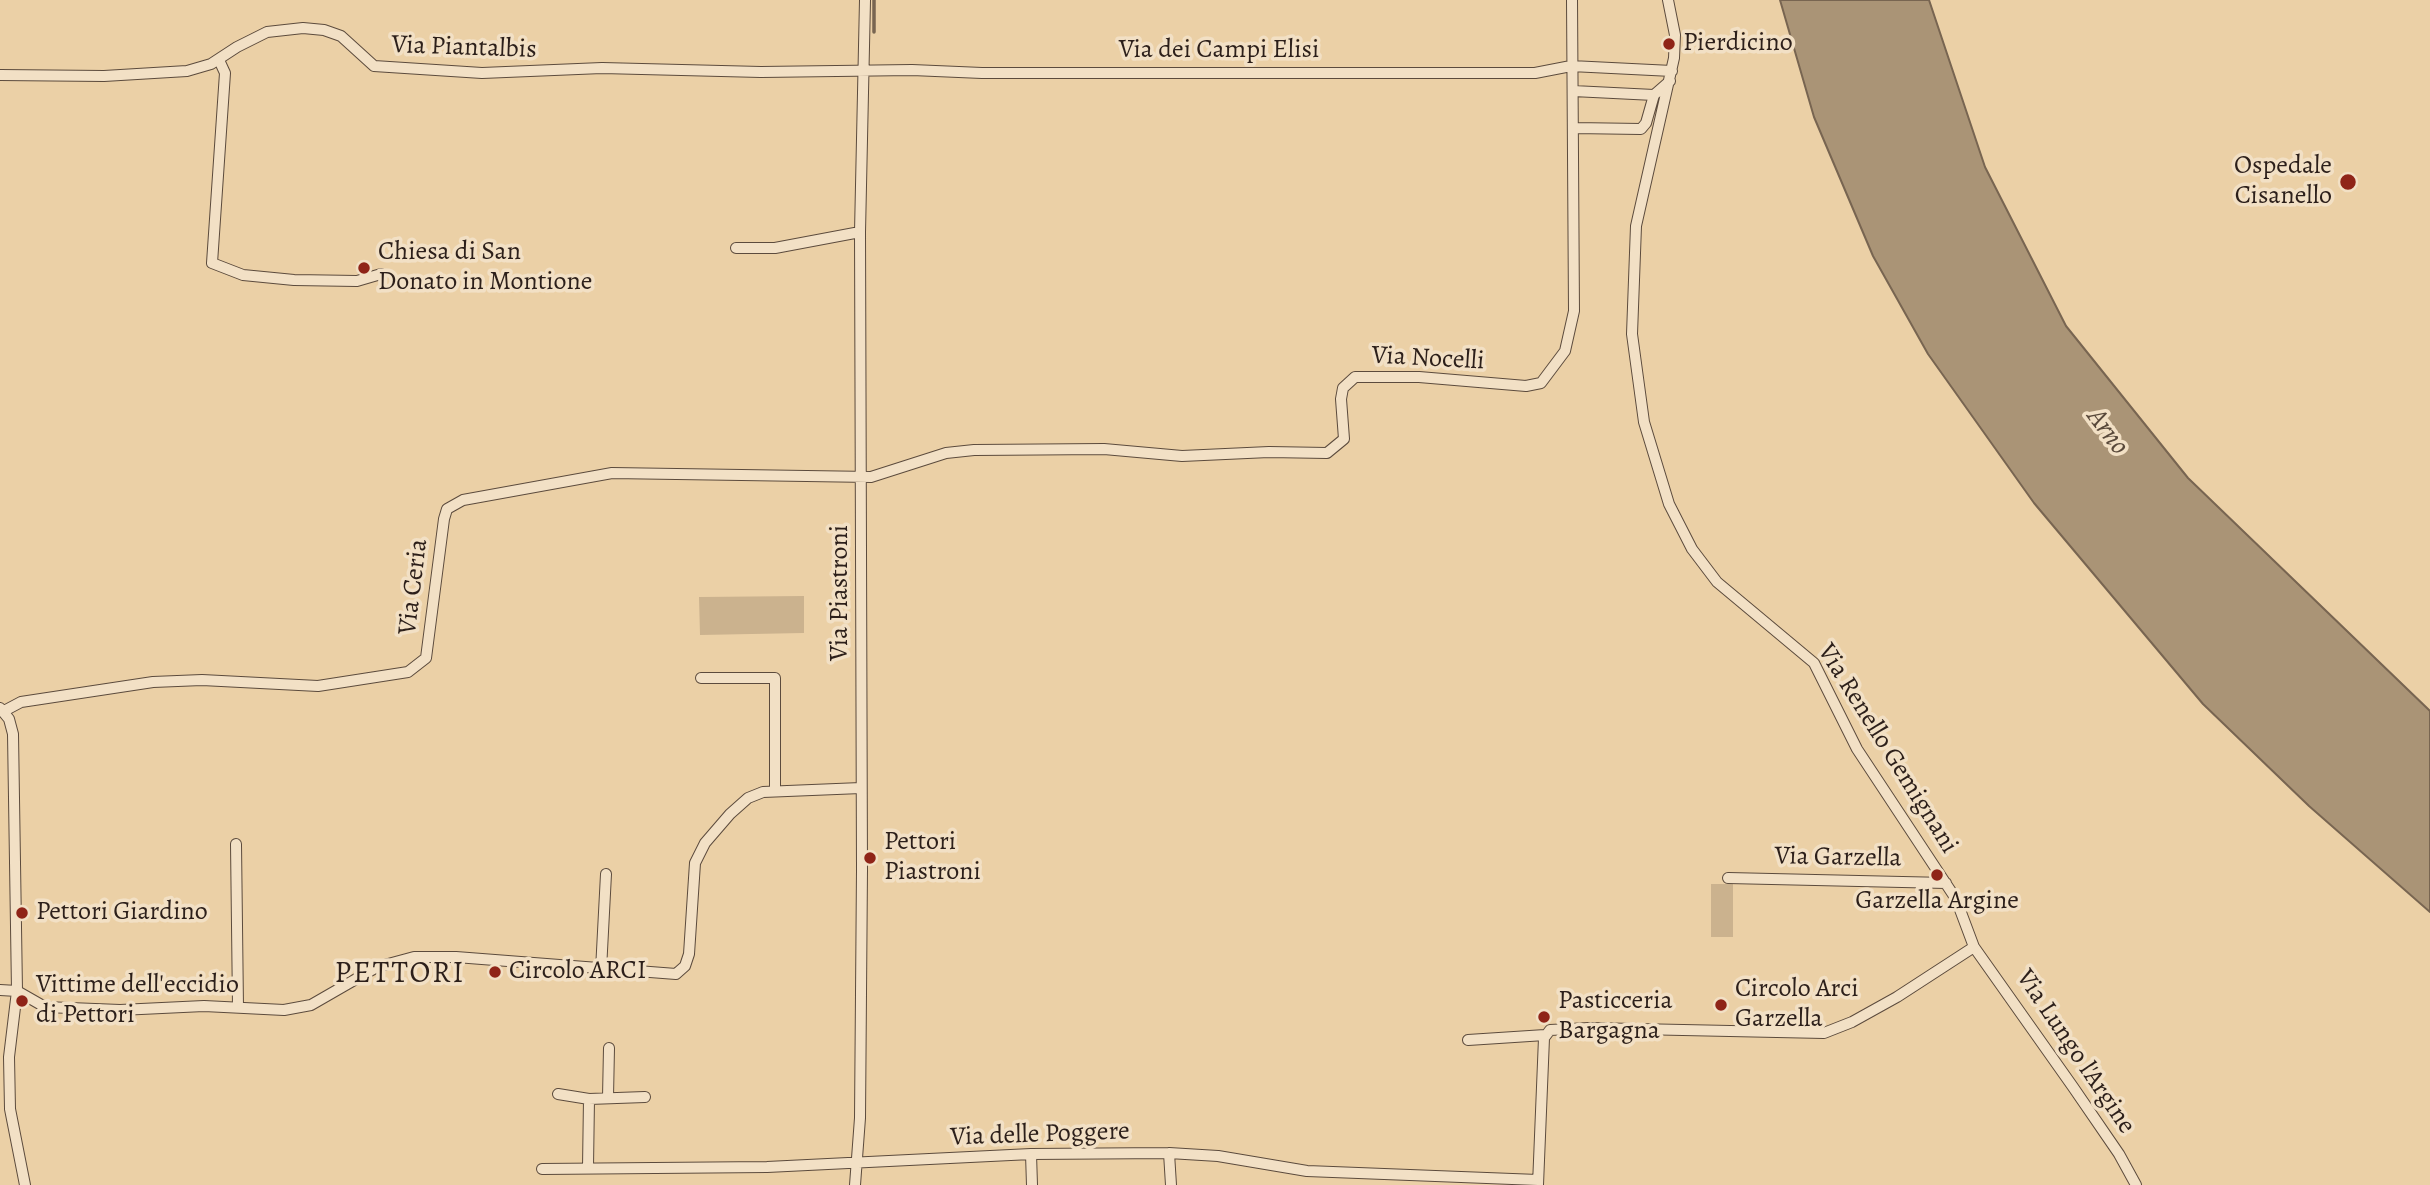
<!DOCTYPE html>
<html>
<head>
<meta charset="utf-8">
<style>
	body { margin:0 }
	canvas { display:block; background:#ebd0a6 }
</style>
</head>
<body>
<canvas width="2430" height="1185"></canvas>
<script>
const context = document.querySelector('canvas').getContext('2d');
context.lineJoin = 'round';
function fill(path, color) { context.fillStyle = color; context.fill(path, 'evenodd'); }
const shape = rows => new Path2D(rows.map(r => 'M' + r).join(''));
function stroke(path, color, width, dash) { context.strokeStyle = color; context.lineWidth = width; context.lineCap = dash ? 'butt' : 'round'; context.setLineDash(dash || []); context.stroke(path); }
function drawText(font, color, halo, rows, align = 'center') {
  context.font = font + ' Alegreya,serif'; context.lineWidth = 7; context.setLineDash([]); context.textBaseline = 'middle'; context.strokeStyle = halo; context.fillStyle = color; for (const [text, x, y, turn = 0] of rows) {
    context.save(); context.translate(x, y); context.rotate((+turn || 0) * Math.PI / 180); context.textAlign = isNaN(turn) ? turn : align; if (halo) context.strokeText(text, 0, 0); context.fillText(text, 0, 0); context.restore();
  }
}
fill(shape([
	[804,596,804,633,700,635,699,597],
	[1711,884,1733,884,1733,937,1711,937]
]), '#cbb28e');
const water = shape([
	[1780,0,1929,0,1985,167,2066,326,2188,478,2430,711,2430,912,2309,806,2203,704,2034,503,1928,354,1873,256,1814,117,1780,0]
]);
fill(water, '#aa9476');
stroke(water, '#786551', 2);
stroke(shape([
	[874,32,874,0]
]), '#786551', 3.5);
const street = shape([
	[1668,0,1675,35,1674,58,1636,226,1632,334,1644,422,1669,504,1692,549,1717,582,1814,663,1857,749,1956,899,1974,947,2073,1087,2119,1154,2136,1185],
	[219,60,225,73,212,263,243,275,294,280,357,281,381,274],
	[0,75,104,76,187,71,211,64,237,47,267,32,303,28,324,30,341,36,374,66,482,73,602,68,761,72,912,70,982,73,1535,73,1571,66,1672,71],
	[1573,91,1654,95,1670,81],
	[1574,128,1641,129,1646,123,1654,95],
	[736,248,775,248,860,232],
	[701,678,775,678,775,790],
	[0,708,9,719,13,734,17,991,9,1057,10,1109,25,1185],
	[4,711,21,702,153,682,202,680,318,686,408,672,426,658,444,519,447,509,463,500,612,473,871,477,946,453,974,450,1104,449,1182,456,1269,452,1327,453,1344,439,1341,399,1343,388,1355,377,1419,377,1526,386,1541,383,1565,351,1574,311,1572,0],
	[236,844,238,1007],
	[1728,878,1946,883],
	[601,970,606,874],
	[0,990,17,991,45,1007,120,1010,204,1006,284,1010,311,1005,377,967,414,957,456,957,676,974,685,966,689,954,695,863,705,843,730,814,748,798,763,792,861,788],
	[1468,1040,1545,1035],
	[558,1094,589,1099,645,1097],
	[608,1097,609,1048],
	[1169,1153,1171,1185],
	[1031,1154,1032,1185],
	[588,1167,589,1099],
	[542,1169,767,1167,1031,1154,1169,1153,1218,1156,1307,1171,1538,1180],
	[855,1185,860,1118,862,869,860,232,865,0],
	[1538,1185,1544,1038,1550,1030,1589,1028,1824,1033,1852,1022,1897,997,1974,947]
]);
stroke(street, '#5c4b3d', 12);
stroke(street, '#f2e0c5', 10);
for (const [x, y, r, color] of [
	[1669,44,7,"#8f2418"],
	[2348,182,9,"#8f2418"],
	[364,268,7,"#8f2418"],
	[870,858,7,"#8f2418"],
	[1937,875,7,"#8f2418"],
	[22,913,7,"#8f2418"],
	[495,972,7,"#8f2418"],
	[22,1001,7,"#8f2418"],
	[1721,1005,7,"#8f2418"],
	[1544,1017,7,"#8f2418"]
]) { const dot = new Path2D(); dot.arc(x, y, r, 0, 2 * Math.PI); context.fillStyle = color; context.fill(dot); stroke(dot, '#f2e0c5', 2.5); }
drawText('26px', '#2c1f1a', '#f2e0c5', [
	["Pierdicino",1683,44],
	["Ospedale",2332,167,"right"],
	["Cisanello",2332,197,"right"],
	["Chiesa di San",378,253],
	["Donato in Montione",378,283],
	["Pettori",884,843],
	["Piastroni",884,873],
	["Garzella Argine",1937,902,"center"],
	["Pettori Giardino",36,913],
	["Circolo ARCI",509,972],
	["Vittime dell'eccidio",36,986],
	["di Pettori",36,1016],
	["Circolo Arci",1735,990],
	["Garzella",1735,1020],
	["Pasticceria",1558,1002],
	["Bargagna",1558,1032]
], 'left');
drawText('26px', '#2c1f1a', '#f2e0c5', [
	["Via Piantalbis",464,48,2],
	["Via dei Campi Elisi",1219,51],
	["Via Nocelli",1428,359,3],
	["Via Ceria",414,587,-83],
	["Via Piastroni",841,593,-90],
	["Via Renello Gemignani",1887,749,58],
	["Via Garzella",1838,858,1],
	["Via Lungo l'Argine",2075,1052,56],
	["Via delle Poggere",1040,1135,-2]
]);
drawText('italic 28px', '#58483a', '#f2e0c5', [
	["Arno",2107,432,53]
]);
context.letterSpacing = '2px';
drawText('30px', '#2c1f1a', '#f2e0c5', [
	["PETTORI",400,975]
]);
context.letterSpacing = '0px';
</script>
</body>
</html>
